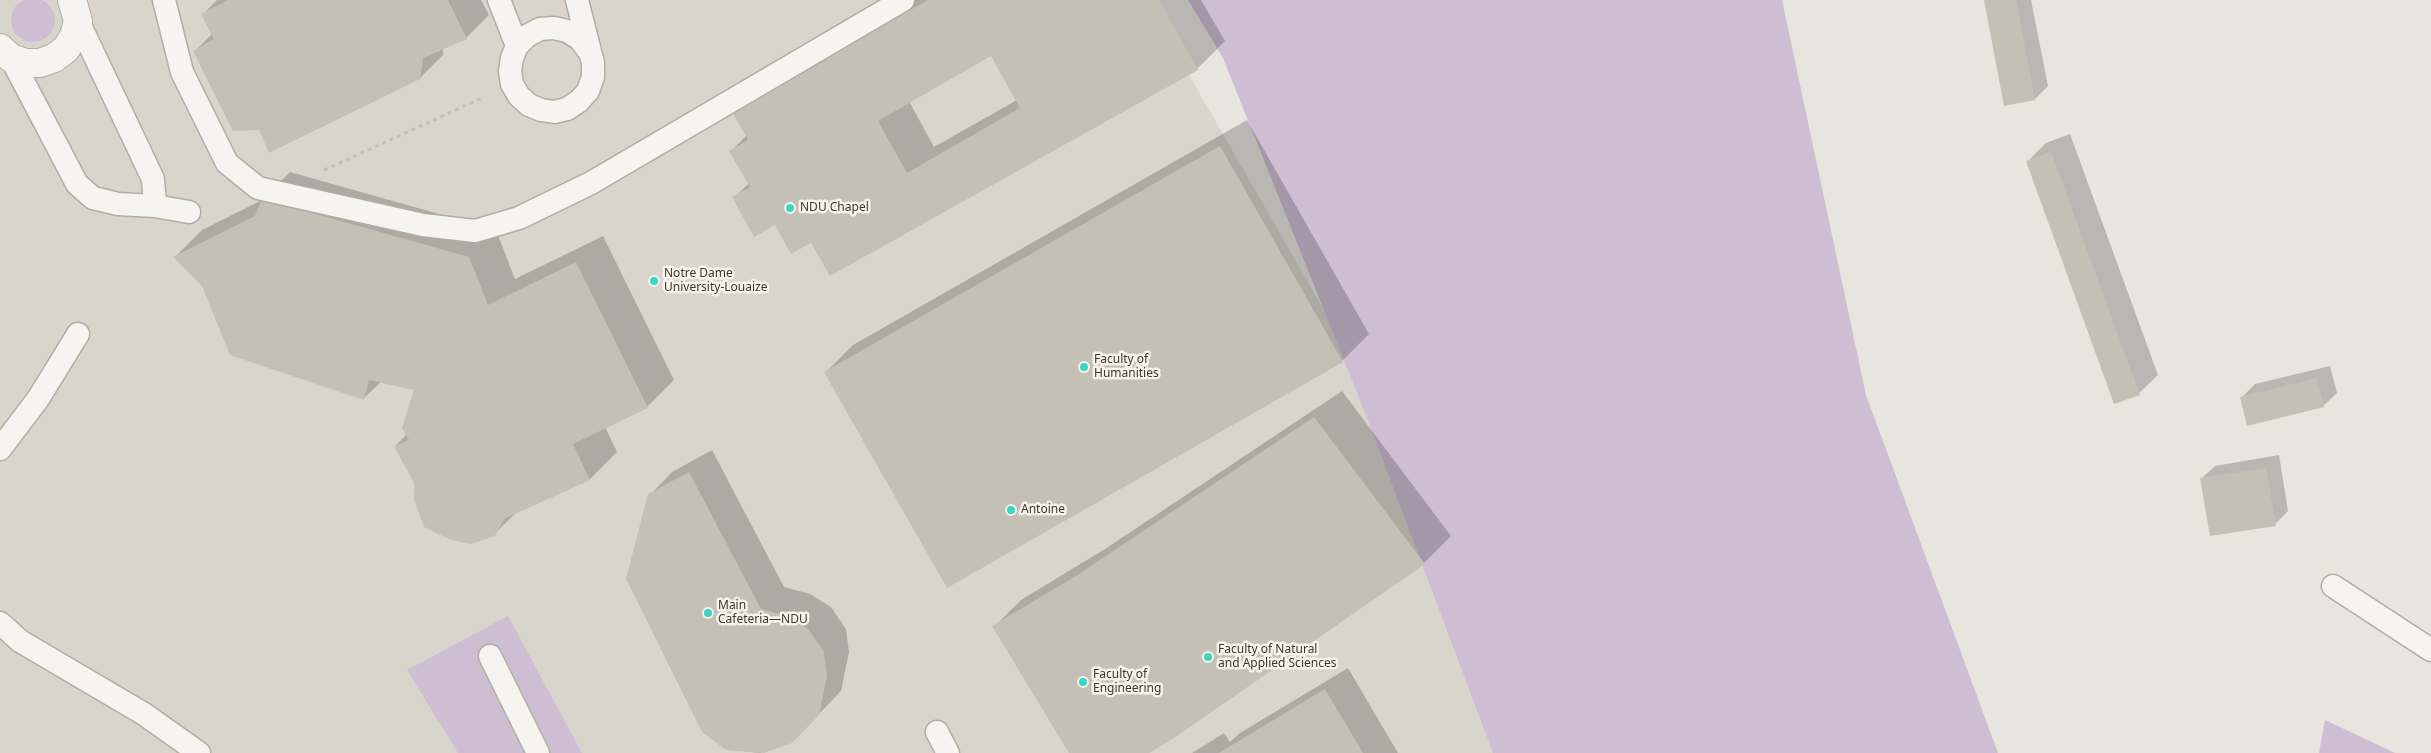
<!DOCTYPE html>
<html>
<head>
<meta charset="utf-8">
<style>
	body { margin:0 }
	canvas { display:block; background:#e8e4de }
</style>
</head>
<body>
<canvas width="2431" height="753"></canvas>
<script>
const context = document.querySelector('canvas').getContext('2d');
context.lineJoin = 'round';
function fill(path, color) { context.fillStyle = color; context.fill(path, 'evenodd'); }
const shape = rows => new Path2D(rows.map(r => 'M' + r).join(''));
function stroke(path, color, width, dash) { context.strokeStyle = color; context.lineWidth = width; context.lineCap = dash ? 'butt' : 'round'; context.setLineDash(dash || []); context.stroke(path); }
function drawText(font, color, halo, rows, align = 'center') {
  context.font = font + ' "Noto Sans",sans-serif'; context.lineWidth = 5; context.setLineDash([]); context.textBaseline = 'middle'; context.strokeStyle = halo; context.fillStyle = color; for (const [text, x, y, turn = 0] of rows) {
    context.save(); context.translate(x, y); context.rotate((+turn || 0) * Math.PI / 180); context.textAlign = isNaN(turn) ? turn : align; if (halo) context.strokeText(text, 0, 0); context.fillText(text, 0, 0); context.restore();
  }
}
fill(shape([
	[0,0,1146,0,1468,561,1552,753,0,753]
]), '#dad5cc');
fill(shape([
	'11 20a22 22 0 1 1 44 0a22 22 0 1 1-44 0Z',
	[1188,0,1782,0,1866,395,1998,753,1493,753,1364,410,1223,58],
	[508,616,582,753,458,753,407,670],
	[2325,720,2395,753,2319,753]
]), '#cebed3');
fill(shape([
	[217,0,481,0,489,15,466,38,443,48,443,55,420,78,260,129,194,52,213,33,203,14],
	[909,0,1201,0,1225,41,1197,69,831,274,812,241,775,223,734,198,749,183,731,151,747,135,760,83],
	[991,55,1017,100,934,147,909,101],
	[1985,0,2031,0,2048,86,2035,99],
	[1247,120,1369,334,1342,361,826,372,853,345],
	[2070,134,2158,375,2139,393,2027,162,2046,143],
	[290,172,496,230,515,279,603,236,674,380,647,407,605,427,617,452,590,479,517,512,494,534,416,482,395,446,407,434,416,390,381,382,363,399,203,286,175,257,202,230,262,200],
	[2330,366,2337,393,2323,406,2241,398,2255,384],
	[1342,391,1451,536,1424,563,1173,737,1147,753,1070,753,994,627,1021,600,1105,549],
	[712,450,784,587,810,594,831,607,846,629,849,652,841,691,792,742,760,753,726,749,650,495,672,472],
	[2279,455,2288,511,2275,524,2201,479,2215,466],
	[1348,668,1398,753,1192,753,1224,733,1230,742,1240,733]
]), '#0003');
fill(shape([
	[228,0,448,0,467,39,423,58,420,79,269,153,259,130,233,131,193,51,214,39,201,14],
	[928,0,1159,0,1198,70,830,276,811,243,791,254,775,225,754,237,732,197,750,187,729,151,748,140,731,110],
	[991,56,1020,108,907,173,878,121],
	[1984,0,2016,0,2035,100,2004,106],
	[1220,146,1343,362,947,588,824,372],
	[2051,152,2140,395,2114,404,2026,161],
	[262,199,469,257,488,305,576,262,648,408,573,444,590,480,504,519,495,536,471,544,451,540,424,527,414,500,414,483,394,446,409,440,402,428,414,390,369,380,364,400,230,355,202,286,173,257,255,216],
	[2317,378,2324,407,2247,426,2240,397],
	[1314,417,1425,564,1174,738,1149,753,1069,753,992,626,1076,576],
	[2266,468,2276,526,2210,536,2200,478],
	[689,472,761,609,787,616,809,630,824,652,827,676,819,715,792,743,764,753,726,750,702,732,626,579,648,494],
	[1325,689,1363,753,1219,753]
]), '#c5c0b5');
const lane = shape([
	[164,0,182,72,227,163,258,188,423,225,475,231,519,218,591,183,903,0],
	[499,0,517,46],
	[577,0,593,63,593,77,588,91,579,101,567,109,554,112,541,110,529,105,519,96,512,84,510,71,512,58,517,46,527,36,540,29,554,28,567,31,580,39,588,50],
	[78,21,153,179,155,206],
	[11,58,77,184,93,198,118,204,155,206,189,212],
	[0,449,38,399,78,334],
	[2333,586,2431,650],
	[0,623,20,641,144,714,199,753],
	[490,656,538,753],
	[937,732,948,753]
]);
const street = shape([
	[0,48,11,58,25,63,40,63,54,58,66,49,74,36,78,21,72,0]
]);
stroke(lane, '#b2ada3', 25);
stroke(street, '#b2ada3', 30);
stroke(shape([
	[324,170,484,97]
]), '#c3bfb8', 3, [4, 4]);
stroke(lane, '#f6f4f1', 22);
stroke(street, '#f6f4f1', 28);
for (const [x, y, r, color] of [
	[790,208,5,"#3bd5c3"],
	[654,281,5,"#3bd5c3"],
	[1084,367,5,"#3bd5c3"],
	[1011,510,5,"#3bd5c3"],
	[708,613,5,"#3bd5c3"],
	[1208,657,5,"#3bd5c3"],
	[1083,682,5,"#3bd5c3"]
]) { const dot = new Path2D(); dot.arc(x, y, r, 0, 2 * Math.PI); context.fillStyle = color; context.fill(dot); stroke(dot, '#f6f2ed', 2); }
drawText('12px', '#403726', '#f6f2ed', [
	["NDU Chapel",800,208],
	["Notre Dame",664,274],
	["University-Louaize",664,288],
	["Faculty of",1094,360],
	["Humanities",1094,374],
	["Antoine",1021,510],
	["Main",718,606],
	["Cafeteria—NDU",718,620],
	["Faculty of Natural",1218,650],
	["and Applied Sciences",1218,664],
	["Faculty of",1093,675],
	["Engineering",1093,689]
], 'left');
</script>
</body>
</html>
